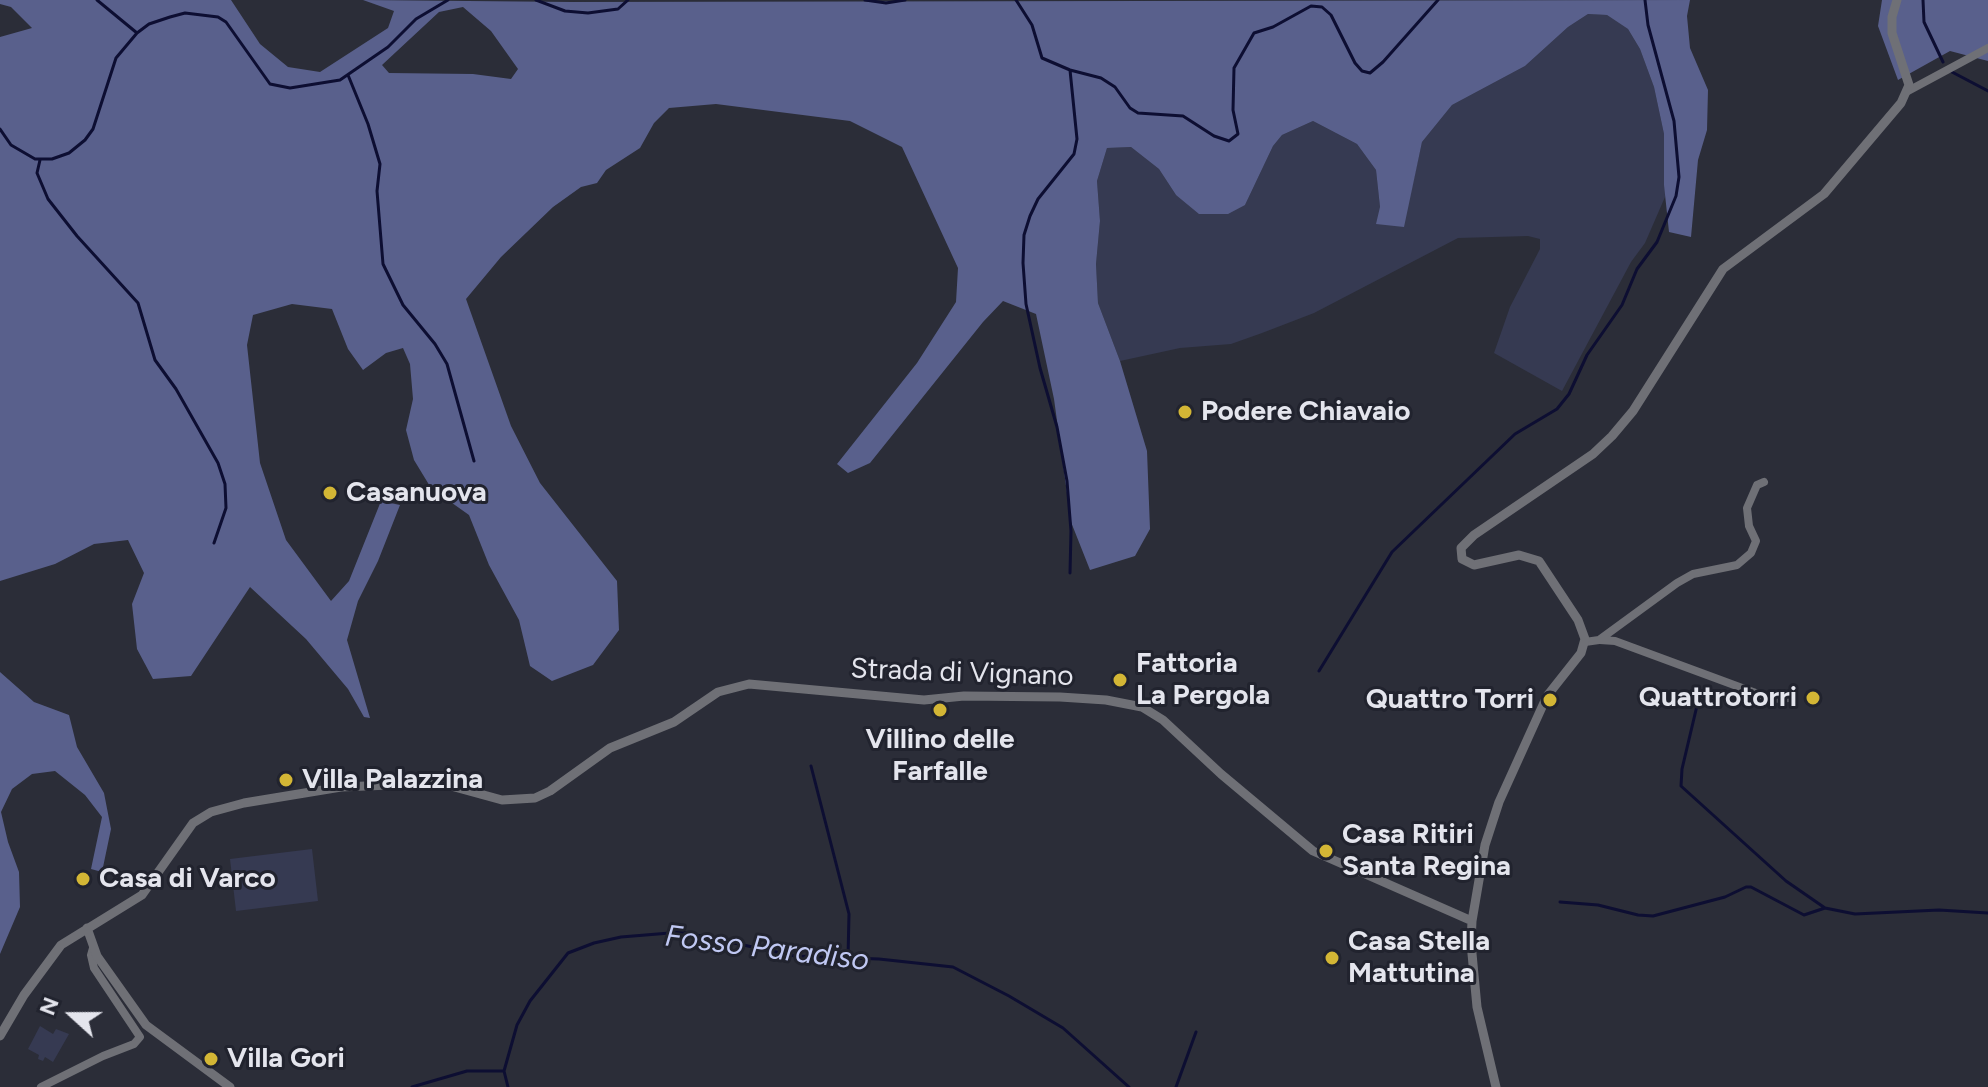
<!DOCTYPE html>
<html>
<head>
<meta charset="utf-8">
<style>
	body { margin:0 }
	#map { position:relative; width:1988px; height:1087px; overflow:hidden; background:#2b2d38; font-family:Figtree,sans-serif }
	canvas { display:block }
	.north { position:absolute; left:32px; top:975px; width:80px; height:80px; -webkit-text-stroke:6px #21232e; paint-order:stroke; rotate:291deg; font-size:22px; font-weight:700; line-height:32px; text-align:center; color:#e4e5ed }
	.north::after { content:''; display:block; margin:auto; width:28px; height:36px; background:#e4e5ed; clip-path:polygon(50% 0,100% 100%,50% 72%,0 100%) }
</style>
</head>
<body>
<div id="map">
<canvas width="1988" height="1087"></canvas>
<div class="north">N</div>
</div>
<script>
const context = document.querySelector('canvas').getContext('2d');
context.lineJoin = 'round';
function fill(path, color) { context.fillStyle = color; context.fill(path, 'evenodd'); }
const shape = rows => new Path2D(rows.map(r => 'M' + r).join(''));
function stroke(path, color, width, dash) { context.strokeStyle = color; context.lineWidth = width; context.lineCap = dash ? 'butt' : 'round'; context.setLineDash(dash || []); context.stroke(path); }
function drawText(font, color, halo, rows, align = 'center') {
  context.font = font + ' Figtree,sans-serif'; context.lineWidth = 6; context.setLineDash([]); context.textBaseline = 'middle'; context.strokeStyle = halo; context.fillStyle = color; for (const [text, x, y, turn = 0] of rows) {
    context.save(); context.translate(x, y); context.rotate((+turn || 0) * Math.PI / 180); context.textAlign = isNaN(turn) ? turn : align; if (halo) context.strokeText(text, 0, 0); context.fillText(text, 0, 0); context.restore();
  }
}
fill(shape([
	[1588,14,1607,15,1628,29,1640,49,1654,87,1664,134,1665,197,1645,243,1631,262,1562,391,1494,353,1510,307,1540,249,1540,239,1528,236,1458,238,1314,313,1262,333,1231,344,1180,348,1120,361,1098,303,1096,264,1100,221,1097,181,1107,148,1131,147,1159,169,1176,195,1245,205,1273,146,1282,135,1313,121,1357,144,1376,170,1380,207,1408,204,1422,142,1452,105,1525,66,1568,27],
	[312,849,318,901,236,911,230,859],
	[40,1026,53,1034,56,1029,69,1034,53,1062,45,1057,43,1061,38,1059,39,1055,28,1049]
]), '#363a52');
fill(shape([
	[0,0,231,0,260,44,288,67,320,72,388,28,394,11,363,0,572,2,1690,0,1687,16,1690,48,1708,90,1707,130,1698,160,1691,237,1669,232,1664,185,1664,134,1654,87,1640,49,1628,29,1607,15,1588,14,1568,27,1525,66,1452,105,1422,142,1404,227,1376,224,1380,207,1376,170,1357,144,1313,121,1282,135,1273,146,1245,205,1228,214,1199,214,1176,195,1159,169,1131,147,1107,148,1097,181,1100,221,1096,264,1098,303,1120,361,1147,451,1150,529,1135,556,1090,570,1071,522,1054,399,1036,314,1003,301,983,322,870,463,848,473,837,464,917,363,956,302,958,268,902,147,850,121,716,104,669,108,654,123,640,148,606,170,597,183,581,187,553,207,501,257,466,299,511,426,540,483,617,581,619,630,593,665,552,681,530,666,519,620,489,565,469,515,431,488,414,460,406,430,413,399,410,364,403,348,386,353,363,370,348,349,332,309,292,304,253,315,247,345,260,463,286,540,331,601,349,581,381,501,400,505,378,561,358,601,347,640,370,718,364,717,348,689,306,639,250,587,191,676,153,679,137,649,132,604,144,573,128,540,94,544,55,564,0,581,0,37,32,28,11,7,0,4],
	[463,7,491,31,518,69,511,79,473,74,389,73,382,65,439,12],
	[1882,0,1988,0,1988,61,1950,51,1898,80,1878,26],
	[0,672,34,702,69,715,77,747,104,793,111,829,102,872,91,869,102,817,85,795,55,771,32,774,12,789,1,812,8,842,19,872,20,907,0,954]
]), '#59608c');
stroke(shape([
	[97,0,137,33],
	[536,0,565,11,588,13,618,9,628,0],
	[865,0,886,3,905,0],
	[1016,0,1032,25,1042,58,1070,70,1101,78,1115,87,1130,108,1138,113,1183,116,1214,136,1229,141,1238,134,1233,110,1234,68,1254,33,1273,27,1311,6,1322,7,1331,15,1355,63,1362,71,1370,73,1383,62,1438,0],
	[1923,0,1924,22,1943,62],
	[1952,72,1988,91],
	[348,75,368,124,380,164,377,191,383,264,403,305,435,344,447,364,474,461],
	[0,129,11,145,35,159,52,159,69,153,85,140,93,129,116,58,137,33,149,24,170,17,185,13,218,17,226,22,270,84,290,88,340,80,388,47,416,19,448,0],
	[40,160,37,173,48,199,77,236,138,303,155,360,176,389,218,463,225,484,226,508,214,543],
	[1070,573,1071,531,1067,481,1057,427,1040,368,1026,304,1023,263,1024,235,1030,216,1038,199,1074,154,1077,139,1070,70],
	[1319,671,1392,552,1515,434,1557,409,1569,394,1587,355,1622,305,1637,269,1657,242,1676,196,1679,177,1674,121,1648,25,1645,0],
	[1700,693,1682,769,1681,786,1786,881,1825,908,1855,914,1939,910,1988,913],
	[811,766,849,914,848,958],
	[1560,902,1598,905,1638,915,1653,916,1725,897,1746,887,1751,887,1804,915,1825,908],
	[412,1087,467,1071,504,1071],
	[508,1087,504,1071,517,1025,530,1001,568,953,594,943,621,937,682,932,795,956,879,959,953,967,1009,996,1063,1028,1129,1087],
	[1176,1087,1196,1032]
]), '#0d0e32', 3);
stroke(shape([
	[1908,91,1988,48],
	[1600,640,1615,641,1772,699,1789,698],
	[1585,642,1599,640,1677,583,1693,574,1737,565,1751,553,1756,541,1749,526,1747,508,1757,485,1764,482],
	[41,1087,103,1056,134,1044,140,1037,94,968,91,955,93,948]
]), '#6f7076', 8);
stroke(shape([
	[87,928,97,956,146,1025,230,1087],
	[0,1036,24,995,61,945,142,895,193,823,211,812,244,803,341,787,440,783,502,800,535,798,550,791,610,748,674,722,718,692,749,684,924,700,964,696,1060,697,1106,700,1142,707,1163,720,1221,774,1313,851,1472,921],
	[1496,1087,1477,1007,1471,943,1472,921,1485,845,1499,802,1547,696,1581,653,1585,639,1578,620,1539,561,1519,555,1474,565,1462,559,1461,548,1474,535,1593,454,1612,436,1633,411,1723,269,1824,194,1901,103,1909,85,1892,33,1892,17,1897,0]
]), '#6f7076', 9);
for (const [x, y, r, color] of [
	[1185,412,8,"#d3b635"],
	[330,493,8,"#d3b635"],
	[1120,680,8,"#d3b635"],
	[1813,698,8,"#d3b635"],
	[1550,700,8,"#d3b635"],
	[940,710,8,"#d3b635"],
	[286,780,8,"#d3b635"],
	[1326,851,8,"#d3b635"],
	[83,879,8,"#d3b635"],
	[1332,958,8,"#d3b635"],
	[211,1059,8,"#d3b635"]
]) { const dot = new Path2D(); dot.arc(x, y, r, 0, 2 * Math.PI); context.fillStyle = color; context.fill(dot); stroke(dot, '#21232e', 3); }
drawText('bold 28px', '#e4e5ed', '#21232e', [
	["Podere Chiavaio",1201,412],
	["Casanuova",346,493],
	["Fattoria",1136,664],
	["La Pergola",1136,696],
	["Quattrotorri",1797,698,"right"],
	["Quattro Torri",1534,700,"right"],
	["Villino delle",940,740,"center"],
	["Farfalle",940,772,"center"],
	["Villa Palazzina",302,780],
	["Casa Ritiri",1342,835],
	["Santa Regina",1342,867],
	["Casa di Varco",99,879],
	["Casa Stella",1348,942],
	["Mattutina",1348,974],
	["Villa Gori",227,1059]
], 'left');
drawText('28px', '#e4e5ed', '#21232e', [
	["Strada di Vignano",962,673,2]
]);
drawText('italic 30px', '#c0c8f3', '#21232e', [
	["Fosso Paradiso",767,949,7]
]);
</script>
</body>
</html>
